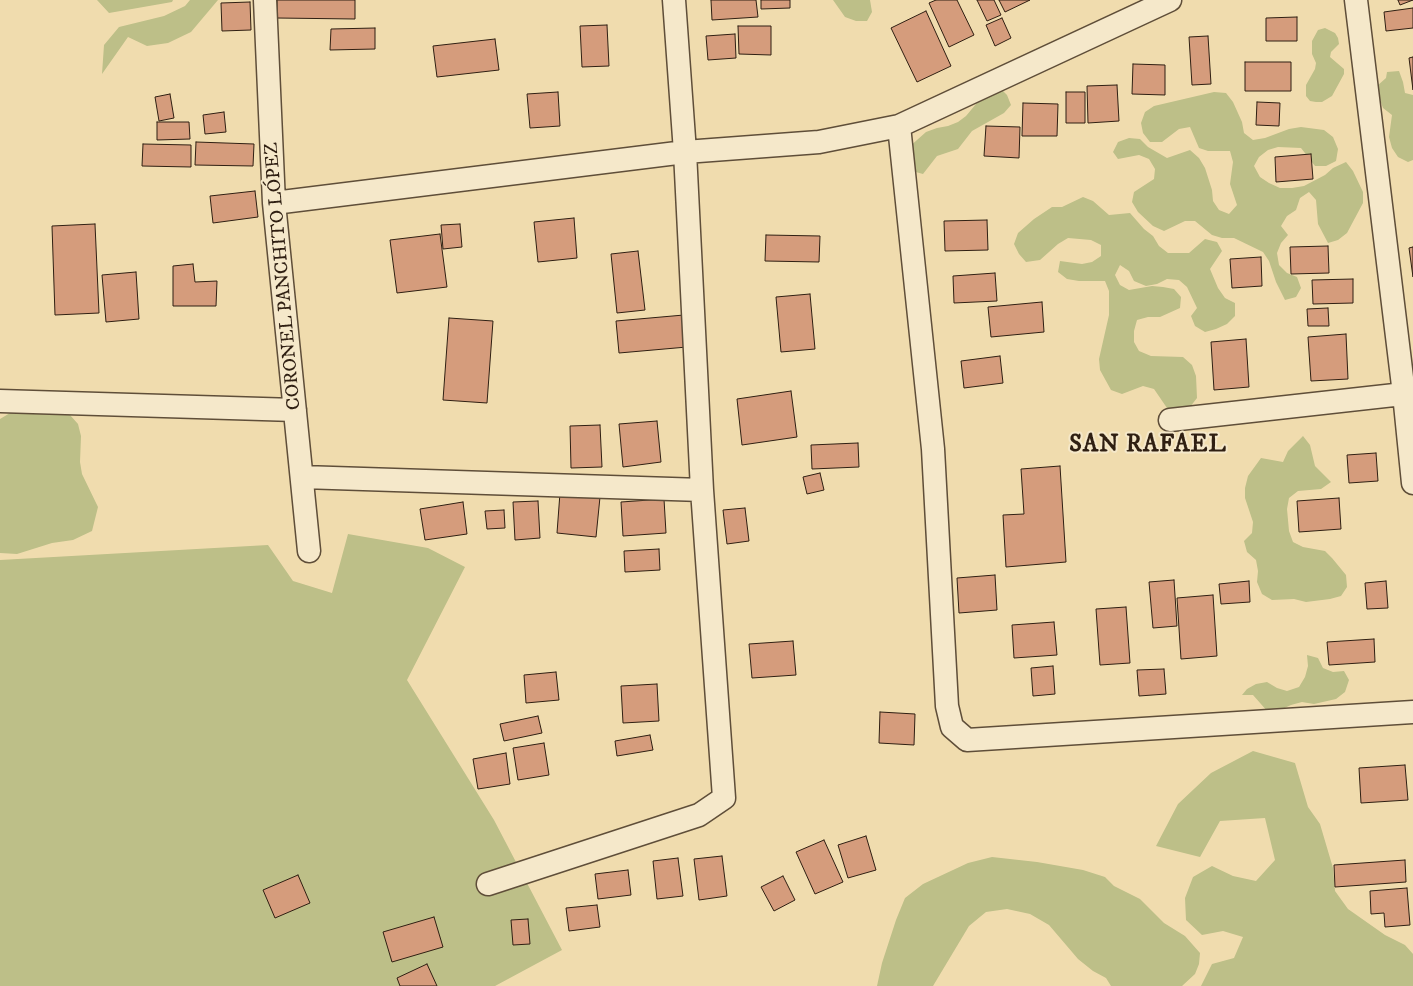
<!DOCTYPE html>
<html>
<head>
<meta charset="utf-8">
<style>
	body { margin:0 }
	canvas { display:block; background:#f0dcae }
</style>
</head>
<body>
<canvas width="1413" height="986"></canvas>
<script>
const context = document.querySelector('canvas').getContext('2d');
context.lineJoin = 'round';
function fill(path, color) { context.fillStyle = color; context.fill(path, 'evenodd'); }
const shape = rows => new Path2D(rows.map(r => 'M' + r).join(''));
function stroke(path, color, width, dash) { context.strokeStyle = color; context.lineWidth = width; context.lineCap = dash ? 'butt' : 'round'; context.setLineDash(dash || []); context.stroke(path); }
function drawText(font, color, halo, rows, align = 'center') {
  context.font = font + ' "IM FELL DW Pica",serif'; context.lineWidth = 4; context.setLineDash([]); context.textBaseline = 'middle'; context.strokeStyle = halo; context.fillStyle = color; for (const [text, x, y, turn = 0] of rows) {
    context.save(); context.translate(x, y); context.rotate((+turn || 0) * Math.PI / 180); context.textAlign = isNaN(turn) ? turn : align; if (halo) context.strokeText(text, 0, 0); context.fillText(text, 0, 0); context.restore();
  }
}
fill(shape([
	[97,0,173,0,172,2,109,13],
	[190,0,218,0,191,32,168,43,147,46,128,37,102,74,104,45,119,27,164,16,185,6],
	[833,0,870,0,872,12,867,21,856,21,845,17],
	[1325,28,1335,33,1338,38,1339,44,1331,52,1330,57,1344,69,1344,74,1332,96,1322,102,1316,102,1310,101,1306,96,1306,85,1315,69,1316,63,1312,54,1312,41,1318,30],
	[1399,71,1403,82,1405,93,1413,95,1413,160,1408,162,1398,157,1392,148,1389,137,1392,115,1383,108,1379,97,1377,86,1386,78,1387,72],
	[999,87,1007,95,1011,105,1004,113,972,131,958,149,937,156,923,174,912,171,908,148,926,132,937,128,948,126,958,122,966,116,981,98],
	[1214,92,1226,93,1233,102,1242,122,1244,133,1253,140,1265,138,1289,129,1301,127,1324,130,1333,137,1338,149,1336,161,1326,166,1315,166,1301,148,1278,147,1268,150,1259,157,1254,166,1260,177,1269,183,1280,188,1292,188,1304,186,1325,175,1333,168,1346,162,1353,171,1363,192,1363,203,1347,233,1338,240,1328,243,1318,224,1316,200,1309,192,1300,198,1296,210,1287,216,1281,226,1288,235,1281,243,1277,253,1279,265,1287,273,1297,277,1301,288,1296,297,1285,300,1276,282,1269,261,1263,252,1234,238,1222,238,1212,235,1195,221,1185,221,1164,231,1153,226,1138,212,1132,202,1134,192,1154,179,1155,169,1149,159,1139,155,1118,159,1113,152,1118,142,1129,138,1140,139,1148,147,1167,158,1190,150,1199,158,1205,168,1212,190,1213,201,1219,210,1229,214,1237,205,1230,184,1233,162,1230,151,1208,151,1199,148,1190,127,1179,129,1162,142,1150,142,1143,133,1141,123,1145,112,1154,106],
	[1083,197,1093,201,1109,215,1130,213,1144,229,1153,236,1159,246,1168,253,1189,253,1205,239,1217,242,1222,251,1210,269,1218,288,1225,298,1235,303,1235,316,1227,324,1216,329,1205,332,1195,326,1191,316,1197,308,1187,287,1179,280,1167,279,1157,284,1146,286,1134,281,1129,271,1120,265,1115,275,1120,285,1129,290,1152,286,1163,287,1174,289,1181,297,1180,308,1160,317,1148,317,1137,320,1134,331,1134,342,1139,351,1151,356,1183,357,1192,365,1196,376,1197,398,1190,407,1178,409,1167,408,1154,389,1143,386,1122,394,1111,390,1100,370,1099,359,1109,315,1109,291,1105,281,1079,281,1067,279,1058,272,1060,261,1082,264,1092,262,1101,256,1101,245,1091,240,1068,238,1058,244,1040,260,1026,262,1019,254,1014,244,1018,233,1034,219,1052,207,1062,207],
	[49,400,70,415,78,424,81,436,80,462,82,474,98,507,92,531,73,540,52,543,17,554,0,553,0,419,15,410],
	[1303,436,1310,445,1315,466,1331,482,1321,489,1298,491,1289,498,1287,509,1289,531,1293,542,1303,547,1325,551,1332,558,1346,575,1347,587,1341,596,1330,599,1306,602,1294,599,1272,600,1262,594,1257,582,1258,571,1256,560,1247,552,1244,541,1252,533,1253,522,1245,498,1245,488,1248,476,1261,458,1283,462,1288,451],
	[348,534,428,548,465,567,407,680,494,820,562,950,495,986,0,986,0,560,268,545,293,581,332,593],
	[1307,655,1318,658,1323,668,1333,672,1344,671,1349,680,1345,692,1336,699,1314,704,1302,702,1291,705,1280,710,1268,712,1253,695,1242,695,1247,689,1256,684,1267,682,1277,688,1287,691,1299,687,1305,677,1308,666],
	[1253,751,1295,763,1308,807,1320,824,1333,868,1335,891,1348,909,1385,935,1405,945,1413,954,1413,986,1201,986,1212,964,1234,958,1243,937,1223,931,1202,935,1186,920,1185,898,1193,877,1212,866,1233,876,1256,881,1275,860,1265,818,1220,821,1200,857,1156,846,1178,804,1211,773],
	[992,857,1037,862,1083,870,1105,877,1114,886,1140,899,1164,923,1185,936,1200,953,1199,964,1195,974,1182,986,1111,986,1106,978,1093,971,1078,959,1049,925,1030,914,1007,909,986,912,969,926,933,986,877,986,882,963,896,920,905,898,923,884,968,863]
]), '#bdbf88');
const building = shape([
	[277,0,355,0,355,19,277,18,277,0],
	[711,0,756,0,758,17,712,20,711,0],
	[761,0,790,0,790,8,761,9,761,0],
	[936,0,957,0,974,35,949,47,929,3,936,0],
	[977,0,994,0,1001,15,987,21,977,0],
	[999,0,1030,0,1005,12,999,0],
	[1398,0,1413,0,1400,5,1398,0],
	[250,2,251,30,222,31,221,3,250,2],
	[1413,8,1413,28,1386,31,1384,12,1413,8],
	[926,11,951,66,917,82,891,28,926,11],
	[1297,17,1297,41,1266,41,1266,18,1297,17],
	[1002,18,1011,38,995,46,986,25,1002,18],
	[607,25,609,66,582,67,580,26,607,25],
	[738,26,771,26,771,55,739,54,738,26],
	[375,28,375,49,330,50,331,29,375,28],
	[735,34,736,58,708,60,706,36,735,34],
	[1208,36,1211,84,1192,85,1189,37,1208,36],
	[495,39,499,70,437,77,433,46,495,39],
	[1413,57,1413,90,1409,58,1413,57],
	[1245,62,1291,62,1291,91,1245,91,1245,62],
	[1133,64,1165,65,1165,95,1132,94,1133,64],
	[1117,85,1119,121,1088,123,1087,86,1117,85],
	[558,92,560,126,530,128,527,94,558,92],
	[1066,92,1085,92,1085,123,1066,123,1066,92],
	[170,94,174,118,159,121,155,97,170,94],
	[1257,102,1280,103,1279,126,1256,125,1257,102],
	[1023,103,1058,104,1057,136,1022,136,1023,103],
	[224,112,226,132,205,134,203,115,224,112],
	[157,122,189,122,190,139,157,140,157,122],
	[986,126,1020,127,1019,158,984,156,986,126],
	[196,142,254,144,253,166,195,165,196,142],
	[143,144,191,145,191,167,142,166,143,144],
	[1311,154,1313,179,1276,182,1275,157,1311,154],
	[255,191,258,217,213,223,210,196,255,191],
	[574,218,577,258,538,262,534,222,574,218],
	[987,220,988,250,945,251,944,221,987,220],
	[95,224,99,313,55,315,52,226,95,224],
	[460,224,462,247,443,249,441,225,460,224],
	[440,234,447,287,397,293,390,240,440,234],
	[766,235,820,236,819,262,765,261,766,235],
	[1328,246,1329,273,1291,274,1290,247,1328,246],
	[1413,247,1413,277,1409,248,1413,247],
	[638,251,645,310,617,313,611,254,638,251],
	[1261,257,1262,286,1232,288,1230,259,1261,257],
	[193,264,195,282,217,281,216,306,173,306,173,266,193,264],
	[136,272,139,319,106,322,102,275,136,272],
	[995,273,997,301,954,303,953,276,995,273],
	[1353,279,1353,303,1313,304,1312,280,1353,279],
	[810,294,815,349,781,352,776,297,810,294],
	[1042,302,1044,332,991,337,988,307,1042,302],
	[1328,308,1329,326,1308,326,1307,309,1328,308],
	[684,315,687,347,619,353,616,321,684,315],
	[449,318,493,321,487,403,443,400,449,318],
	[1346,334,1348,379,1311,381,1308,337,1346,334],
	[1246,339,1249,387,1214,390,1211,342,1246,339],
	[1000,356,1003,383,964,388,961,361,1000,356],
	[791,391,797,437,742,445,737,399,791,391],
	[657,421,661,462,623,467,619,424,657,421],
	[600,425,602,467,571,468,570,426,600,425],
	[858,443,859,467,812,469,811,445,858,443],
	[1376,453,1378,481,1349,483,1347,455,1376,453],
	[1060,466,1066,562,1006,567,1003,515,1024,514,1021,469,1060,466],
	[820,473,824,490,807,494,803,477,820,473],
	[560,493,600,497,596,537,557,533,560,493],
	[1339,498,1341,529,1299,532,1297,501,1339,498],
	[664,499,666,533,623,536,621,502,664,499],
	[538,501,540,538,515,540,513,502,538,501],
	[463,502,467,534,425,540,420,509,463,502],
	[745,508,749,541,727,544,723,510,745,508],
	[504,510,505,528,487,529,485,511,504,510],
	[659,549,660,570,625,572,624,551,659,549],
	[995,575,997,610,959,613,957,578,995,575],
	[1174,580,1177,626,1153,628,1149,582,1174,580],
	[1249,581,1250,602,1221,604,1219,584,1249,581],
	[1386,581,1388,608,1367,609,1365,583,1386,581],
	[1213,595,1217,656,1181,659,1177,598,1213,595],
	[1126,607,1130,663,1100,665,1096,609,1126,607],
	[1054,622,1057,655,1014,658,1012,625,1054,622],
	[1374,639,1375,662,1329,665,1327,642,1374,639],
	[793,641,796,675,752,678,749,644,793,641],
	[1053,666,1055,694,1033,696,1031,668,1053,666],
	[1164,669,1166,694,1139,696,1137,670,1164,669],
	[556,672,559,700,526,703,524,675,556,672],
	[657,684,659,721,623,723,621,686,657,684],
	[880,712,915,714,914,745,879,743,880,712],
	[538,716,542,733,504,741,500,724,538,716],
	[650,735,653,750,617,756,615,741,650,735],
	[544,743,549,775,518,780,513,748,544,743],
	[506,753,510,784,478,789,473,759,506,753],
	[1405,765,1408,800,1361,803,1359,768,1405,765],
	[866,836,876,870,848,878,838,845,866,836],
	[824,840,843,882,815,894,796,852,824,840],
	[722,856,727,896,699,900,694,859,722,856],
	[678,858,683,896,657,899,653,861,678,858],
	[1405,860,1406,882,1335,887,1334,865,1405,860],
	[628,870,631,895,598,899,595,874,628,870],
	[298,875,310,903,275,918,263,890,298,875],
	[783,876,795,900,774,911,761,887,783,876],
	[1407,888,1410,925,1385,927,1384,913,1371,914,1370,891,1407,888],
	[597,905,600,927,569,931,566,908,597,905],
	[434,917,443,947,392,962,383,932,434,917],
	[528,919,530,944,513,945,511,920,528,919],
	[427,964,437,986,400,986,397,978,427,964]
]);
fill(building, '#d59c7c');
stroke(building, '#2f1f12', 1);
const street = shape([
	[265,0,274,203,309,551],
	[1356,0,1404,394,1413,483],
	[899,126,933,449,947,706,952,727,967,740,1413,712],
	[274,203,685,152,819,142,899,126,1170,0],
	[0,401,295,410],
	[1170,420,1413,393],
	[302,477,702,490],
	[488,884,699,815,724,798,702,490,685,152,674,0]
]);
stroke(street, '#5f4e39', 25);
stroke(street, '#f5e8ca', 22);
drawText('19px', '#2f1f12', '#f5e8ca', [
	["CORONEL PANCHITO LÓPEZ",284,276,-95]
]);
context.letterSpacing = '1px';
drawText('bold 24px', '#2f1f12', '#f5e8ca', [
	["SAN RAFAEL",1148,446]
]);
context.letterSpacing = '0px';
</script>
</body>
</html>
